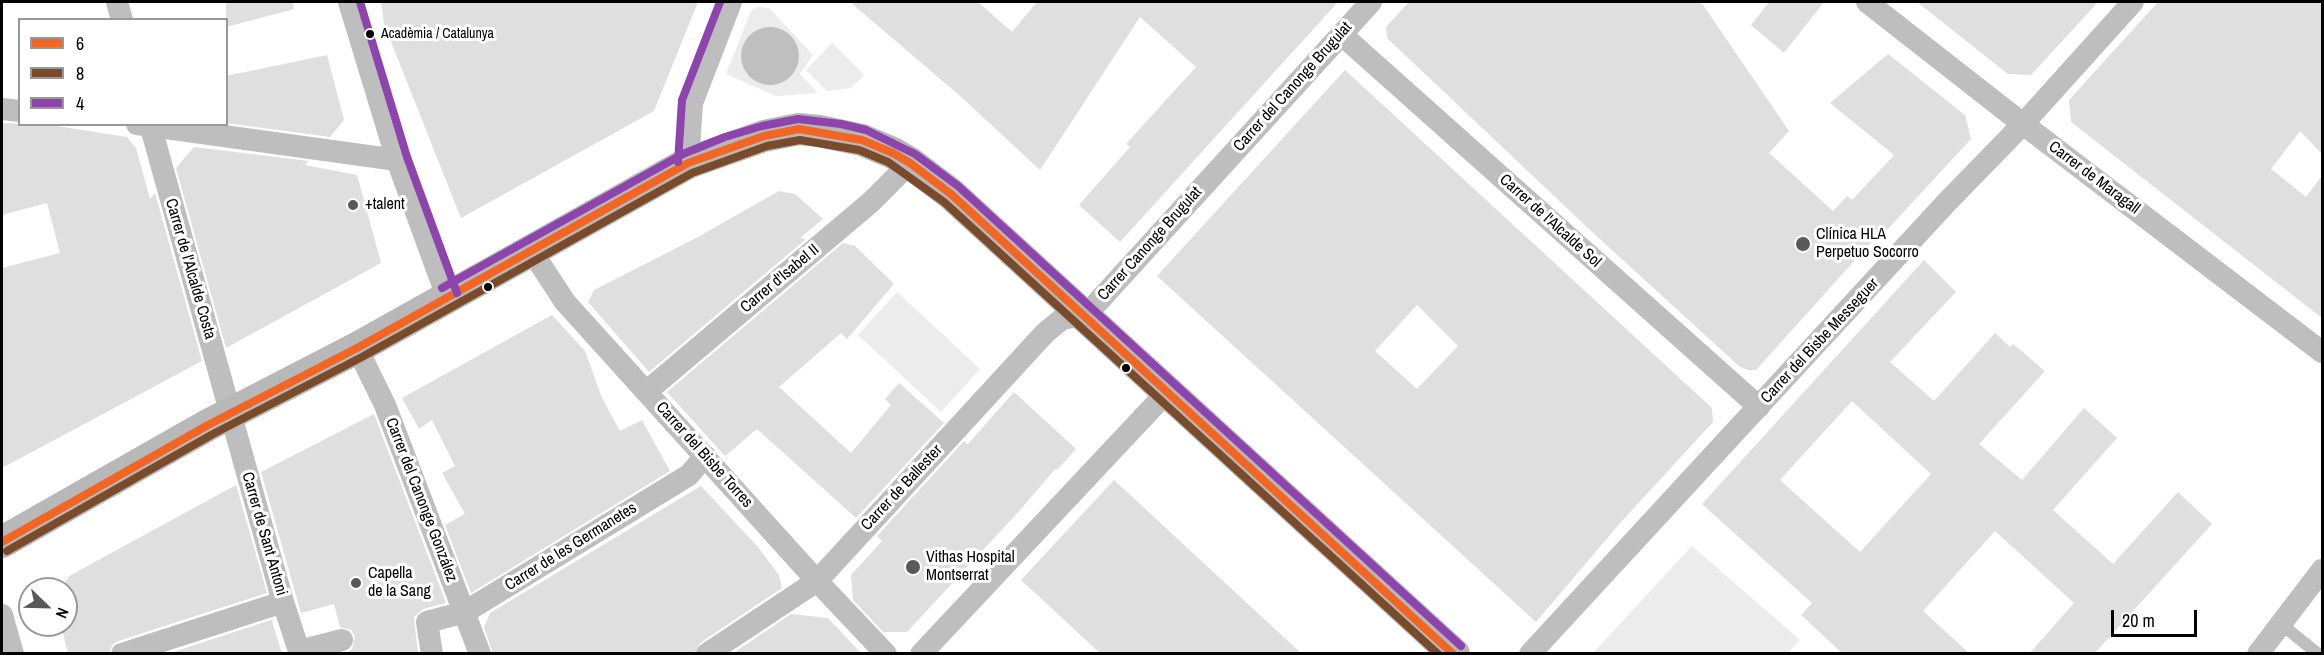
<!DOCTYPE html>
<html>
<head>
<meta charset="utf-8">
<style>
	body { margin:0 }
	#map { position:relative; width:2324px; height:655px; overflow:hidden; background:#fff; font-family:"Archivo Narrow",sans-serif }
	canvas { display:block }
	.frame { position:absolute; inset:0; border:3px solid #000; pointer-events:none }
	.legend { position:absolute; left:18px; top:18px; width:210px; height:108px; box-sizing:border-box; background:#fff; border:2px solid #999; margin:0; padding:8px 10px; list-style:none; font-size:18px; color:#000 }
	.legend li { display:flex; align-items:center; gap:12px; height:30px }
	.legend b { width:30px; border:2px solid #999 }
	.north { position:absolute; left:18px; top:577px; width:60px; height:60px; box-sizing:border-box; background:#fff; border:2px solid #999; border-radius:50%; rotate:113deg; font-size:16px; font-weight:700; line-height:24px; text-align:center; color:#000 }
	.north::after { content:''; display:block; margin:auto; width:21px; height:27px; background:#595959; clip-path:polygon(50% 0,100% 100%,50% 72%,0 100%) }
	.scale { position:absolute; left:2111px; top:610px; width:86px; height:27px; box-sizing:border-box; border:3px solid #000; border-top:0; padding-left:8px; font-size:18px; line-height:21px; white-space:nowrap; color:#000; -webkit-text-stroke:4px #fff; paint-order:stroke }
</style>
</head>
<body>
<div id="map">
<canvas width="2324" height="655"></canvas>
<div class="frame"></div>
<ul class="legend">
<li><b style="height:8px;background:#f26522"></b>6</li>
<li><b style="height:8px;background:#7a4b2a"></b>8</li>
<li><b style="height:8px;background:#8e44ad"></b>4</li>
</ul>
<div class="north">N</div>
<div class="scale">20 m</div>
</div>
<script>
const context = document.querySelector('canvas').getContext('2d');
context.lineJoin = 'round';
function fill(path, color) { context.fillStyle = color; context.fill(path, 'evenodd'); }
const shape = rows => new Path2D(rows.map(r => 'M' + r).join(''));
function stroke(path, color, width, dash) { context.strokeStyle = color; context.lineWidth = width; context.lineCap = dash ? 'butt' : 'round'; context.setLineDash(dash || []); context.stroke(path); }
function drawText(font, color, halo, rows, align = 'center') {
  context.font = font + ' "Archivo Narrow",sans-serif'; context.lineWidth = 6; context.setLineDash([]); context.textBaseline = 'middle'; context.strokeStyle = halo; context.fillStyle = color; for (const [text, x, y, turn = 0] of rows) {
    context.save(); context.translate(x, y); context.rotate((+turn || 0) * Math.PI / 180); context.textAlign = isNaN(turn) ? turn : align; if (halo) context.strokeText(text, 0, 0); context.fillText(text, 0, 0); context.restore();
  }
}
fill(shape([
	[758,7,769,8,813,55,800,74,818,93,776,96,726,74,751,11],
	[832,43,864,75,851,88,827,91,806,70],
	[897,292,980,369,941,412,858,335],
	[1692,546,1800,640,1788,653,1593,653]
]), '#ececec');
fill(shape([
	'741 56a29 29 0 1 1 58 0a29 29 0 1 1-58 0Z'
]), '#bfbfbf');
fill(shape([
	[226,2,293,2,294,9,226,27],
	[381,2,698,2,654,111,461,218,384,24],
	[850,2,978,2,1012,32,1037,2,1338,2,1120,242,1079,205,1130,147,1126,144,1196,67,1140,17,1040,170,959,95],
	[1409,2,1701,2,1789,131,1769,153,1833,211,1847,196,1852,200,1894,155,1830,103,1888,54,1965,115,1971,139,1886,231,1883,229,1756,370,1748,370,1739,366,1590,230,1387,38,1386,27],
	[1769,2,1824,2,1784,53,1751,25],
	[1917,2,2098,2,2031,75,2008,74],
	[2158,2,2322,2,2322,154,2300,131,2271,169,2306,197,2322,176,2322,318,2071,122,2069,100],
	[327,55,344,120,330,137,226,123,226,76],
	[1345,70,1712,408,1713,422,1621,522,1536,622,1157,276],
	[1417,305,1458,346,1417,389,1375,351],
	[2,123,44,124,127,137,136,148,150,199,155,193,202,361,2,468,2,268,60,253,47,203,2,215],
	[194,147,309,161,305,165,357,175,381,263,226,348,176,168],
	[779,191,795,194,823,219,800,238,806,239,649,372,588,302,594,290,696,238],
	[843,243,855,246,894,284,847,339,841,333,779,387,851,453,891,405,885,399,899,383,944,423,856,518,757,429,725,456,667,392],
	[1924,260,1956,292,1890,362,1934,401,1995,333,2010,347,2013,344,2045,371,1979,444,2022,480,2084,408,2117,438,2053,510,2113,564,2178,492,2212,524,2094,654,2029,654,2074,603,1995,531,1923,611,1970,654,1843,654,1801,615,1812,603,1702,504],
	[1852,401,1931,474,1860,552,1780,480],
	[552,315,585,351,602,398,620,431,642,420,670,471,471,593,445,525,465,514,442,473,455,466,432,420,419,429,402,398],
	[1014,392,1076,449,1057,470,1055,469,1021,509,907,632,883,632,853,600,851,575,882,541,877,536,964,441,968,444],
	[374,414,446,603,423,609,414,617,418,654,345,654,352,649,355,637,351,630,340,627,334,604,301,613,261,472],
	[1114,480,1236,593,1302,654,1101,654,1021,580],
	[236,485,267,593,118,641,112,645,109,654,68,654,61,625,66,625,66,589,62,589,69,576],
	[701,486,757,546,779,575,782,588,700,643,694,654,493,654,484,627,490,613],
	[791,614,828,618,862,654,732,654],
	[274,619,272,621,282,654,167,654]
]), '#dfdfdf');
stroke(shape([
	[2281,624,2318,654]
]), '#bebebe', 12);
stroke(shape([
	[117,2,122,20],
	[349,2,397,160,447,297],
	[1867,2,2023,124,2322,352],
	[1342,35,1759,407],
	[2,109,20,111],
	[137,124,397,160],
	[150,124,283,602,300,654],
	[688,163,692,103,731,2],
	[531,250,565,302,817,581,886,654],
	[357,348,385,405,480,654],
	[646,392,871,202,910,163],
	[2,615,13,654],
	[299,651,342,640],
	[122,654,283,602],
	[432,654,427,622,465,612,689,475,705,456],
	[707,654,817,581,1045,333,1062,319,1086,315,1371,2],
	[921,654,1168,391],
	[1530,654,1947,202,2023,124,2133,2],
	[2258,654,2322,570]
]), '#bebebe', 22);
stroke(shape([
	[2,542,208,425,357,348,688,163,764,136,799,129,819,131,862,140,893,153,910,163,951,194,1454,654]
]), '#b8b8b8', 32);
stroke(shape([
	[2,542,208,425,357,348,688,163,764,136,799,129,862,140,893,153,910,163,951,194,1453,654]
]), '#f26522', 8);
stroke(shape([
	[7,551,213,434,362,357,692,173,767,146,800,140,859,150,888,162,944,202,1438,654]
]), '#7a4b2a', 8);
stroke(shape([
	[360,2,407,157,457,293],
	[678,162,682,100,720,2],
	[442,288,683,154,725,137,762,126,798,119,841,124,866,130,915,154,958,186,1461,646]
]), '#8e44ad', 8);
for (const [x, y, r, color] of [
	[370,34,5,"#000"],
	[353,205,6,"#595959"],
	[1803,244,8,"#595959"],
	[488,287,5,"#000"],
	[1126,368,5,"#000"],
	[913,567,8,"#595959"],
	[356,583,6,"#595959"]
]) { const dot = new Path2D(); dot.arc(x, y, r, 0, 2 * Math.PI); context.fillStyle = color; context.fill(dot); stroke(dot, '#fff', 2); }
drawText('14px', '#000', '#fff', [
	["Acadèmia / Catalunya",381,34]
], 'left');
drawText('16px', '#000', '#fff', [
	["Carrer del Canonge Brugulat",1293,87,-48],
	["Carrer de Maragall",2094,178,37],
	["Carrer de l'Alcalde Sol",1550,221,42],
	["Carrer Canonge Brugulat",1150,244,-48],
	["Carrer de l'Alcalde Costa",190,269,74],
	["Carrer d'Isabel II",780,279,-40],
	["Carrer del Bisbe Messeguer",1820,341,-47],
	["Carrer del Bisbe Torres",704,455,48],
	["Carrer de Ballester",902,488,-47],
	["Carrer del Canonge González",421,500,69],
	["Carrer de Sant Antoni",264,534,74],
	["Carrer de les Germanetes",571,547,-32]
]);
drawText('16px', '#000', '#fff', [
	["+talent",365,205],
	["Clínica HLA",1816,235],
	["Perpetuo Socorro",1816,253],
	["Vithas Hospital",926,558],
	["Montserrat",926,576],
	["Capella",368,574],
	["de la Sang",368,592]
], 'left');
</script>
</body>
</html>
